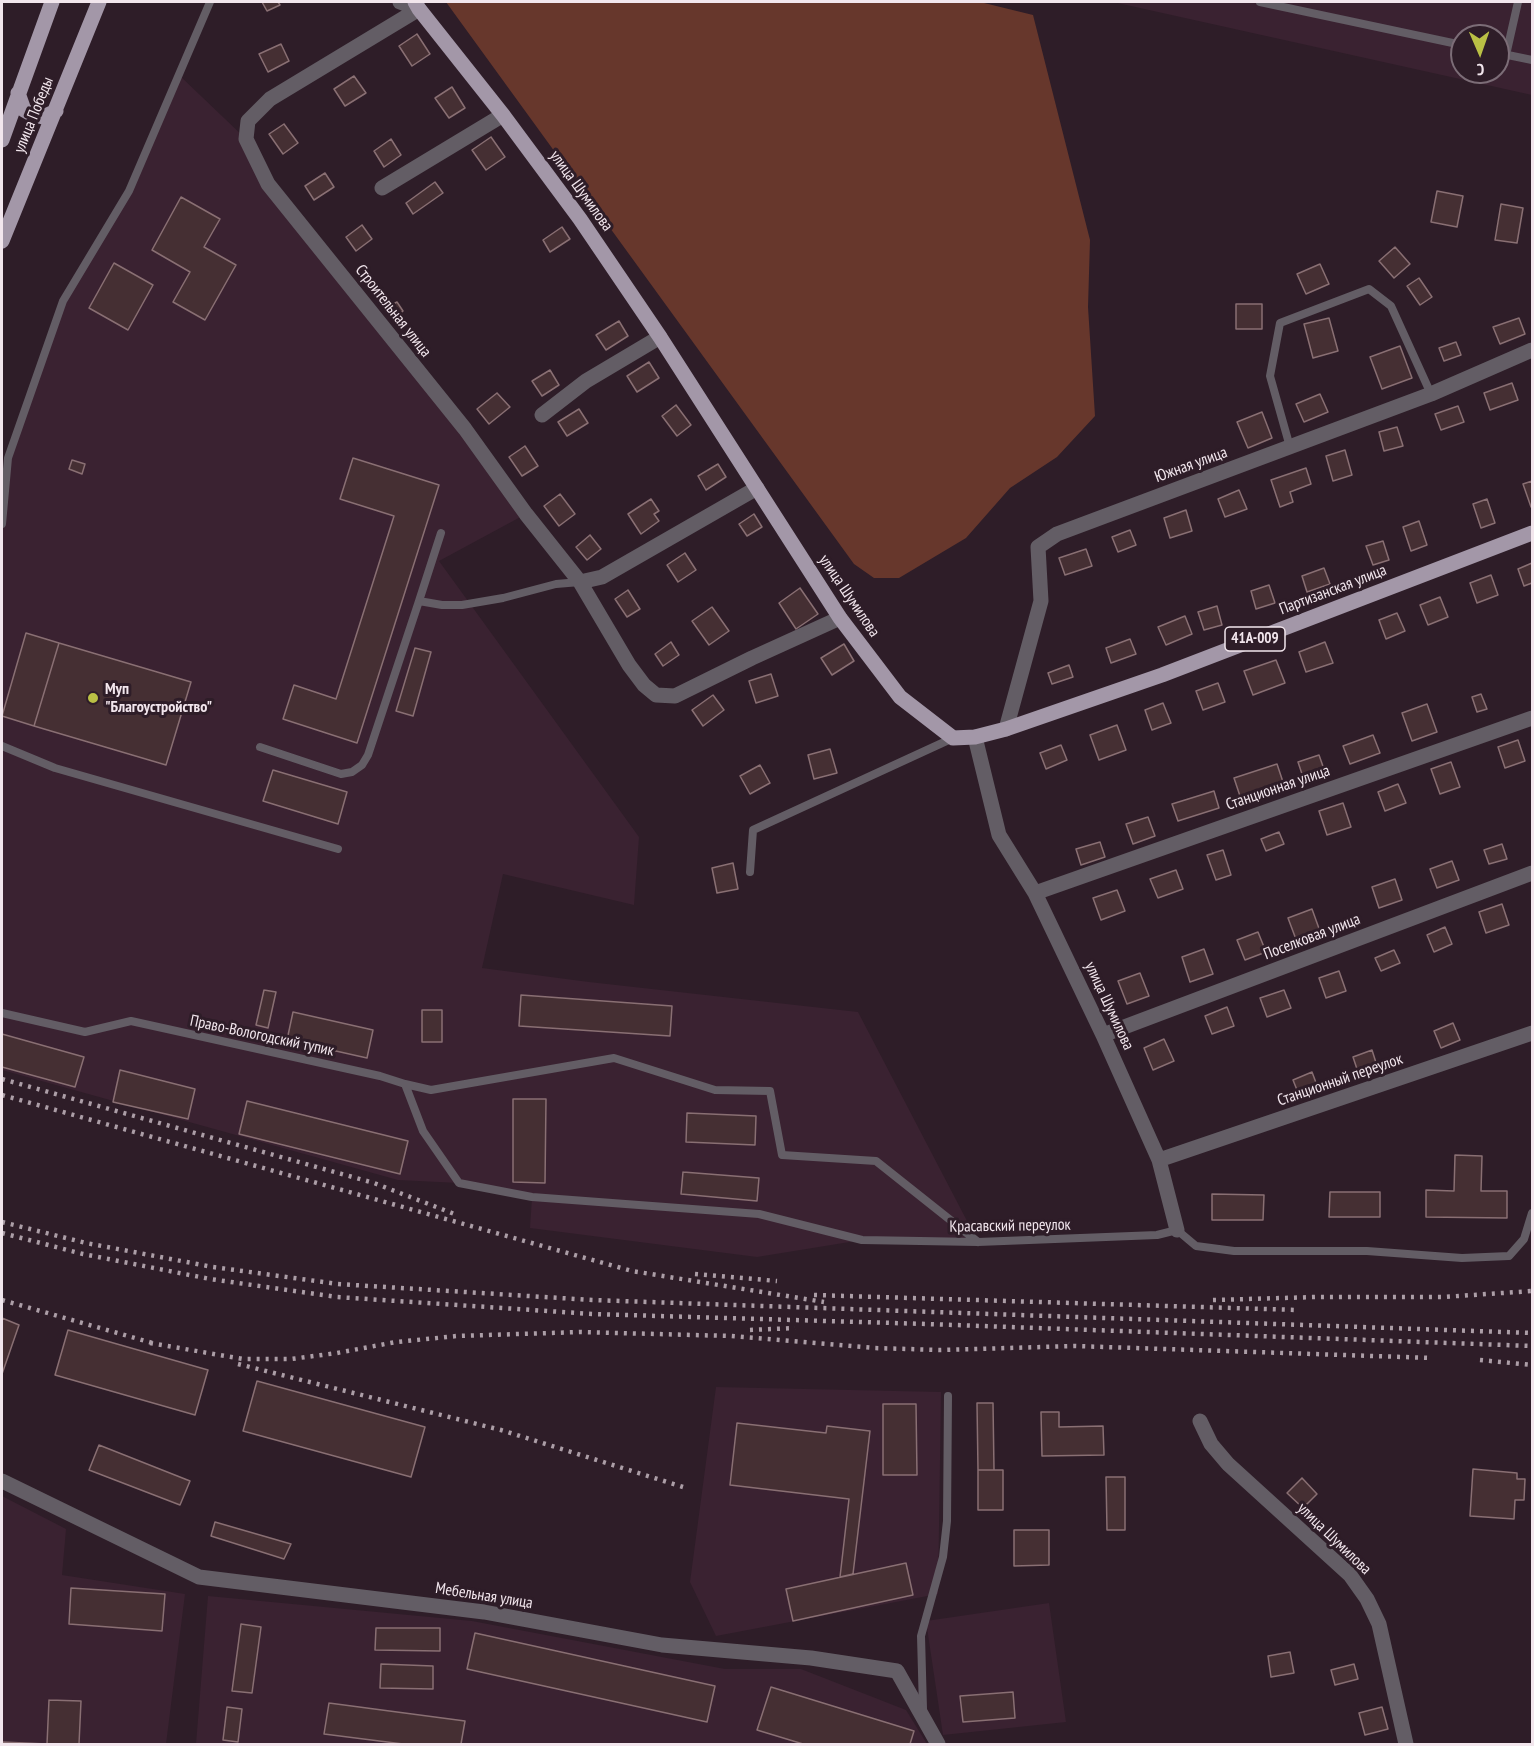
<!DOCTYPE html>
<html>
<head>
<meta charset="utf-8">
<style>
	body { margin:0 }
	#map { position:relative; width:1534px; height:1746px; overflow:hidden; background:#2e1d28; font-family:"PT Sans Narrow",sans-serif }
	canvas { display:block }
	.frame { position:absolute; inset:0; border:3px solid #f2e6ed; pointer-events:none }
	.north { position:absolute; left:1450px; top:24px; width:60px; height:60px; box-sizing:border-box; background:#2e1d28; border:2px solid #7c6d77; border-radius:50%; rotate:178deg; font-size:16px; font-weight:700; line-height:24px; text-align:center; color:#f2e6ed }
	.north::after { content:''; display:block; margin:auto; width:21px; height:27px; background:#bac045; clip-path:polygon(50% 0,100% 100%,50% 72%,0 100%) }
</style>
</head>
<body>
<div id="map">
<canvas width="1534" height="1746"></canvas>
<div class="frame"></div>
<div class="north">С</div>
</div>
<script>
const context = document.querySelector('canvas').getContext('2d');
context.lineJoin = 'round';
function fill(path, color) { context.fillStyle = color; context.fill(path, 'evenodd'); }
const shape = rows => new Path2D(rows.map(r => 'M' + r).join(''));
function stroke(path, color, width, dash) { context.strokeStyle = color; context.lineWidth = width; context.lineCap = dash ? 'butt' : 'round'; context.setLineDash(dash || []); context.stroke(path); }
function drawText(font, color, halo, rows, align = 'center') {
  context.font = font + ' "PT Sans Narrow",sans-serif'; context.lineWidth = 6; context.setLineDash([]); context.textBaseline = 'middle'; context.strokeStyle = halo; context.fillStyle = color; for (const [text, x, y, turn = 0] of rows) {
    context.save(); context.translate(x, y); context.rotate((+turn || 0) * Math.PI / 180); context.textAlign = isNaN(turn) ? turn : align; if (halo) context.strokeText(text, 0, 0); context.fillText(text, 0, 0); context.restore();
  }
}
fill(shape([
	[1113,2,1532,2,1532,95],
	[1462,36,1498,36,1498,72,1462,72],
	[179,75,246,139,268,184,526,514,439,561,639,837,634,905,503,874,482,968,589,982,858,1012,978,1242,862,1240,757,1257,530,1228,532,1197,459,1183,398,1180,2,1070,2,524,8,458,63,301,129,191],
	[716,1387,941,1392,938,1594,716,1636,690,1582],
	[2,1496,66,1529,62,1575,185,1594,166,1744,2,1744],
	[208,1596,472,1621,725,1669,801,1669,906,1710,927,1744,196,1744],
	[1049,1603,1066,1722,943,1735,926,1621]
]), '#3a2231');
fill(shape([
	[446,2,980,2,1033,15,1090,240,1088,307,1095,416,1057,457,1010,488,966,538,899,578,874,578,854,564]
]), '#67372c');
const building = shape([
	[262,2,278,2,280,5,267,11,262,2],
	[417,34,430,54,412,66,399,46,417,34],
	[281,44,289,61,268,72,259,54,281,44],
	[354,76,366,93,345,106,334,89,354,76],
	[452,87,465,108,449,118,435,98,452,87],
	[284,124,298,143,283,154,269,134,284,124],
	[491,137,505,157,486,170,472,150,491,137],
	[391,139,401,155,384,167,374,151,391,139],
	[325,173,334,187,314,200,305,186,325,173],
	[435,182,443,193,413,214,406,203,435,182],
	[1437,191,1463,196,1457,227,1431,222,1437,191],
	[181,197,220,219,204,247,236,265,205,320,173,302,190,272,152,250,181,197],
	[1501,204,1523,208,1517,243,1495,240,1501,204],
	[362,225,372,239,356,251,346,237,362,225],
	[562,227,570,239,550,252,543,240,562,227],
	[1395,247,1410,264,1394,278,1379,261,1395,247],
	[114,263,153,285,128,330,89,308,114,263],
	[1320,264,1329,284,1306,294,1297,274,1320,264],
	[1419,278,1432,297,1420,305,1407,286,1419,278],
	[397,302,403,311,392,318,386,308,397,302],
	[1236,304,1262,304,1262,329,1236,329,1236,304],
	[1329,318,1338,351,1313,358,1304,324,1329,318],
	[1519,318,1525,334,1500,344,1493,327,1519,318],
	[619,321,628,336,606,350,596,335,619,321],
	[1456,342,1461,355,1444,361,1439,348,1456,342],
	[1400,346,1412,378,1382,389,1370,357,1400,346],
	[649,362,659,378,637,392,627,376,649,362],
	[550,370,559,385,542,396,532,381,550,370],
	[1512,383,1518,400,1490,410,1484,393,1512,383],
	[497,393,510,407,489,424,477,409,497,393],
	[1320,394,1328,412,1304,422,1296,404,1320,394],
	[676,405,691,425,677,436,662,416,676,405],
	[1458,406,1464,422,1441,430,1435,414,1458,406],
	[579,409,588,423,567,436,558,422,579,409],
	[1262,412,1272,438,1248,448,1237,422,1262,412],
	[1397,427,1403,446,1384,451,1379,432,1397,427],
	[525,446,538,466,522,476,509,457,525,446],
	[1345,450,1352,475,1333,481,1326,456,1345,450],
	[353,458,439,485,357,743,283,719,294,685,336,699,394,516,340,499,353,458],
	[72,460,85,464,82,474,69,469,72,460],
	[718,464,726,477,706,490,698,476,718,464],
	[1306,468,1311,484,1290,492,1293,502,1280,507,1271,480,1306,468],
	[1532,481,1532,506,1531,507,1523,484,1532,481],
	[1239,490,1247,509,1225,517,1218,499,1239,490],
	[560,494,575,514,559,526,544,506,560,494],
	[651,499,659,511,654,514,659,521,641,534,628,514,651,499],
	[1487,499,1495,523,1481,528,1473,504,1487,499],
	[1186,510,1192,531,1170,538,1164,518,1186,510],
	[754,514,762,527,747,536,739,524,754,514],
	[1419,521,1427,545,1411,551,1403,527,1419,521],
	[1130,530,1136,545,1118,552,1112,537,1130,530],
	[590,535,601,549,587,560,576,547,590,535],
	[1383,541,1389,560,1373,565,1366,546,1383,541],
	[1086,549,1092,566,1065,575,1059,558,1086,549],
	[685,553,696,570,678,582,667,565,685,553],
	[1532,563,1532,583,1524,586,1518,569,1532,563],
	[1324,568,1330,584,1307,592,1302,576,1324,568],
	[1491,575,1498,595,1477,603,1470,583,1491,575],
	[1269,585,1275,603,1256,609,1251,591,1269,585],
	[800,588,818,614,796,629,779,603,800,588],
	[628,590,640,609,627,617,615,599,628,590],
	[1440,597,1448,617,1428,625,1420,605,1440,597],
	[1217,606,1222,625,1204,630,1198,612,1217,606],
	[712,607,729,631,709,645,692,621,712,607],
	[1397,613,1405,631,1386,639,1379,620,1397,613],
	[1185,616,1192,634,1166,645,1158,627,1185,616],
	[26,633,59,643,34,726,2,716,26,633],
	[1130,639,1136,654,1111,663,1106,648,1130,639],
	[671,642,679,655,663,666,655,654,671,642],
	[1325,642,1333,663,1306,672,1299,652,1325,642],
	[59,643,191,682,166,765,34,726,59,643],
	[844,644,854,661,832,675,821,658,844,644],
	[415,648,431,652,413,716,396,711,415,648],
	[1276,660,1285,683,1253,695,1244,671,1276,660],
	[1069,665,1073,677,1052,684,1048,673,1069,665],
	[771,674,778,696,756,703,749,681,771,674],
	[1218,683,1225,702,1203,710,1196,691,1218,683],
	[1481,694,1487,709,1477,712,1472,697,1481,694],
	[713,695,724,710,703,726,692,710,713,695],
	[1163,703,1171,723,1152,730,1145,710,1163,703],
	[1427,704,1437,732,1412,741,1402,713,1427,704],
	[1117,725,1126,750,1099,760,1090,735,1117,725],
	[1373,735,1380,753,1350,764,1343,746,1373,735],
	[1518,740,1525,761,1505,768,1498,747,1518,740],
	[1061,745,1067,760,1046,769,1040,753,1061,745],
	[830,749,837,773,814,779,808,755,830,749],
	[1319,755,1325,772,1304,780,1298,762,1319,755],
	[1451,762,1460,787,1440,794,1431,769,1451,762],
	[1277,764,1284,785,1241,799,1234,778,1277,764],
	[760,765,770,783,750,794,740,776,760,765],
	[273,770,347,792,338,824,263,801,273,770],
	[1398,784,1406,803,1385,811,1378,792,1398,784],
	[1214,791,1219,808,1178,821,1172,804,1214,791],
	[1343,803,1351,827,1327,835,1319,811,1343,803],
	[1148,817,1155,836,1133,844,1126,824,1148,817],
	[1279,832,1284,844,1266,851,1261,839,1279,832],
	[1100,842,1105,857,1081,865,1076,849,1100,842],
	[1502,844,1507,859,1489,864,1484,850,1502,844],
	[1223,850,1231,875,1216,880,1207,855,1223,850],
	[1452,861,1459,880,1437,888,1430,869,1452,861],
	[733,863,738,889,717,893,712,868,733,863],
	[1176,870,1183,889,1158,898,1150,879,1176,870],
	[1395,879,1402,900,1379,908,1372,887,1395,879],
	[1117,890,1125,911,1101,920,1093,898,1117,890],
	[1502,904,1509,925,1486,933,1479,912,1502,904],
	[1312,909,1321,934,1297,942,1288,918,1312,909],
	[1445,927,1452,944,1434,952,1427,935,1445,927],
	[1258,932,1266,952,1245,960,1237,940,1258,932],
	[1204,949,1213,974,1190,982,1182,957,1204,949],
	[1394,950,1400,963,1381,971,1375,958,1394,950],
	[1339,971,1346,991,1326,998,1319,978,1339,971],
	[1140,973,1149,996,1127,1004,1118,981,1140,973],
	[264,990,276,992,268,1028,256,1025,264,990],
	[1284,990,1291,1008,1267,1017,1260,998,1284,990],
	[521,995,672,1006,670,1036,519,1026,521,995],
	[1227,1007,1234,1026,1212,1034,1205,1016,1227,1007],
	[422,1010,442,1010,442,1042,422,1042,422,1010],
	[293,1012,373,1030,367,1058,287,1040,293,1012],
	[1453,1023,1460,1040,1441,1048,1434,1031,1453,1023],
	[2,1034,84,1057,75,1087,2,1067,2,1034],
	[1164,1039,1174,1061,1153,1070,1144,1048,1164,1039],
	[1372,1050,1378,1069,1359,1075,1353,1057,1372,1050],
	[120,1070,195,1089,188,1119,113,1102,120,1070],
	[1312,1072,1318,1088,1299,1095,1293,1080,1312,1072],
	[513,1099,546,1099,545,1183,513,1182,513,1099],
	[247,1101,408,1141,400,1174,239,1134,247,1101],
	[687,1113,756,1116,755,1145,686,1142,687,1113],
	[1455,1155,1482,1156,1481,1191,1507,1191,1507,1218,1426,1217,1426,1190,1454,1191,1455,1155],
	[683,1172,759,1178,757,1201,681,1194,683,1172],
	[1330,1192,1380,1192,1380,1217,1329,1217,1330,1192],
	[1212,1194,1264,1195,1263,1220,1212,1220,1212,1194],
	[2,1318,19,1325,2,1374,2,1318],
	[68,1330,208,1370,195,1415,55,1375,68,1330],
	[257,1381,425,1427,411,1477,243,1431,257,1381],
	[977,1403,993,1403,994,1470,978,1470,977,1403],
	[883,1404,916,1404,917,1475,883,1475,883,1404],
	[1041,1412,1059,1412,1059,1427,1103,1426,1104,1455,1042,1456,1041,1412],
	[737,1423,826,1433,827,1426,870,1431,853,1574,840,1577,849,1499,730,1485,737,1423],
	[99,1445,190,1481,180,1505,89,1470,99,1445],
	[1473,1469,1517,1473,1517,1479,1525,1479,1524,1500,1515,1500,1514,1519,1470,1516,1473,1469],
	[978,1470,1003,1470,1003,1510,978,1510,978,1470],
	[1106,1477,1125,1477,1125,1530,1107,1530,1106,1477],
	[1302,1478,1317,1494,1303,1508,1287,1493,1302,1478],
	[215,1522,291,1544,284,1559,211,1536,215,1522],
	[1014,1530,1049,1530,1049,1565,1014,1566,1014,1530],
	[906,1563,913,1595,793,1621,786,1589,906,1563],
	[71,1588,165,1594,162,1631,69,1624,71,1588],
	[241,1624,261,1627,252,1693,232,1691,241,1624],
	[376,1628,440,1628,440,1651,375,1650,376,1628],
	[475,1633,715,1686,707,1722,467,1669,475,1633],
	[1290,1652,1294,1673,1271,1677,1268,1656,1290,1652],
	[381,1664,433,1666,433,1689,380,1688,381,1664],
	[1354,1664,1358,1679,1335,1685,1331,1670,1354,1664],
	[771,1687,914,1731,910,1744,803,1744,757,1730,771,1687],
	[1013,1692,1015,1718,963,1722,960,1696,1013,1692],
	[49,1700,81,1701,79,1744,2,1744,2,1742,47,1744,49,1700],
	[329,1703,465,1721,461,1744,403,1744,324,1734,329,1703],
	[227,1707,242,1709,238,1742,223,1740,227,1707],
	[1382,1707,1388,1729,1365,1735,1359,1713,1382,1707]
]);
fill(building, '#452f33');
stroke(building, '#896f73', 1.5);
stroke(shape([
	[1260,2,1462,45],
	[1498,53,1532,60],
	[1506,55,1518,2],
	[1290,447,1270,376,1280,323,1369,289,1391,306,1431,394],
	[2,524,8,458,63,301,129,191,210,2],
	[419,601,441,533],
	[2,746,55,768,338,849],
	[260,747,341,774,352,772,362,765,368,755,419,601,442,605,462,605,503,598,556,584,580,582],
	[750,872,753,830,953,738],
	[2,1013,85,1032,131,1021,380,1076,405,1084,423,1131,459,1183,532,1197,759,1214,862,1240,978,1242,1157,1235,1177,1230,1196,1246,1234,1251,1367,1251,1462,1258,1509,1256,1524,1239,1532,1213],
	[405,1084,431,1090,614,1058,715,1090,770,1091,782,1155,876,1161,978,1242],
	[923,1709,921,1636,943,1557,947,1521,948,1396]
]), '#635d65', 8);
stroke(shape([
	[400,2,419,9],
	[419,9,270,99,248,121,246,139,268,184,465,429,526,514,580,582,629,665,644,685,656,695,675,696,752,658,840,618],
	[382,188,503,115],
	[542,415,586,381,660,337],
	[580,582,602,577,757,488],
	[1006,729,1041,601,1038,547,1057,534,1431,394,1532,350],
	[975,737,999,835,1035,893,1103,1035,1159,1160,1177,1230],
	[1035,893,1532,718],
	[1103,1035,1532,873],
	[1159,1160,1532,1033],
	[1200,1421,1211,1444,1228,1464,1350,1575,1367,1599,1379,1624,1406,1744],
	[2,1481,199,1577,484,1612,662,1645,811,1658,897,1671,938,1744]
]), '#635d65', 15);
stroke(shape([
	[415,2,419,9,503,115,580,219,660,337,840,618,900,697,953,738,975,737,1006,729,1162,675,1532,533],
	[18,93,24,110,33,115,43,117,56,111],
	[2,140,52,2],
	[2,241,99,2]
]), '#a397a8', 15);
stroke(shape([
	[2,1079,374,1183,457,1215],
	[2,1095,632,1271,824,1302],
	[2,1222,86,1243,213,1267,338,1284,592,1300,1532,1333],
	[2,1233,83,1254,210,1279,337,1297,592,1314,927,1324,1532,1346],
	[695,1274,777,1281],
	[814,1295,1297,1310],
	[2,1300,156,1344],
	[1213,1300,1316,1297,1443,1297,1532,1291],
	[750,1330,795,1328],
	[150,1343,243,1359,291,1359,337,1353,396,1342,457,1336,581,1332,731,1336,874,1348,941,1350,1075,1346,1433,1358],
	[1480,1360,1532,1365],
	[238,1364,501,1430,683,1487]
]), '#ac9ea7', 4.5, [3, 6]);
for (const [x, y, r, color] of [
	[93,698,6,"#bac045"]
]) { const dot = new Path2D(); dot.arc(x, y, r, 0, 2 * Math.PI); context.fillStyle = color; context.fill(dot); stroke(dot, '#2e1d28', 2); }
for (const [x, y, w] of [
	[1255,639,60]
]) { const box = new Path2D(); box.roundRect(x - w / 2, y - 12, w, 24, 4.5); context.fillStyle = '#2e1d28'; context.fill(box); stroke(box, '#f2e6ed', 1.5); }
drawText('bold 15px', '#f2e6ed', null, [
	["41А-009",1255,639]
]);
drawText('16px', '#f2e6ed', '#2e1d28', [
	["улица Победы",34,115,-68],
	["улица Шумилова",581,191,54],
	["Строительная улица",393,311,52],
	["Южная улица",1191,465,-20],
	["Партизанская улица",1333,590,-21],
	["улица Шумилова",849,596,56],
	["Станционная улица",1278,788,-19],
	["Поселковая улица",1312,937,-21],
	["улица Шумилова",1109,1006,65],
	["Право-Вологодский тупик",262,1036,12],
	["Станционный переулок",1340,1080,-19],
	["Красавский переулок",1010,1226,-1],
	["улица Шумилова",1334,1539,44],
	["Мебельная улица",484,1596,9]
]);
drawText('bold 16px', '#f2e6ed', '#2e1d28', [
	["Муп",105,689],
	["\"Благоустройство\"",105,707]
], 'left');
</script>
</body>
</html>
